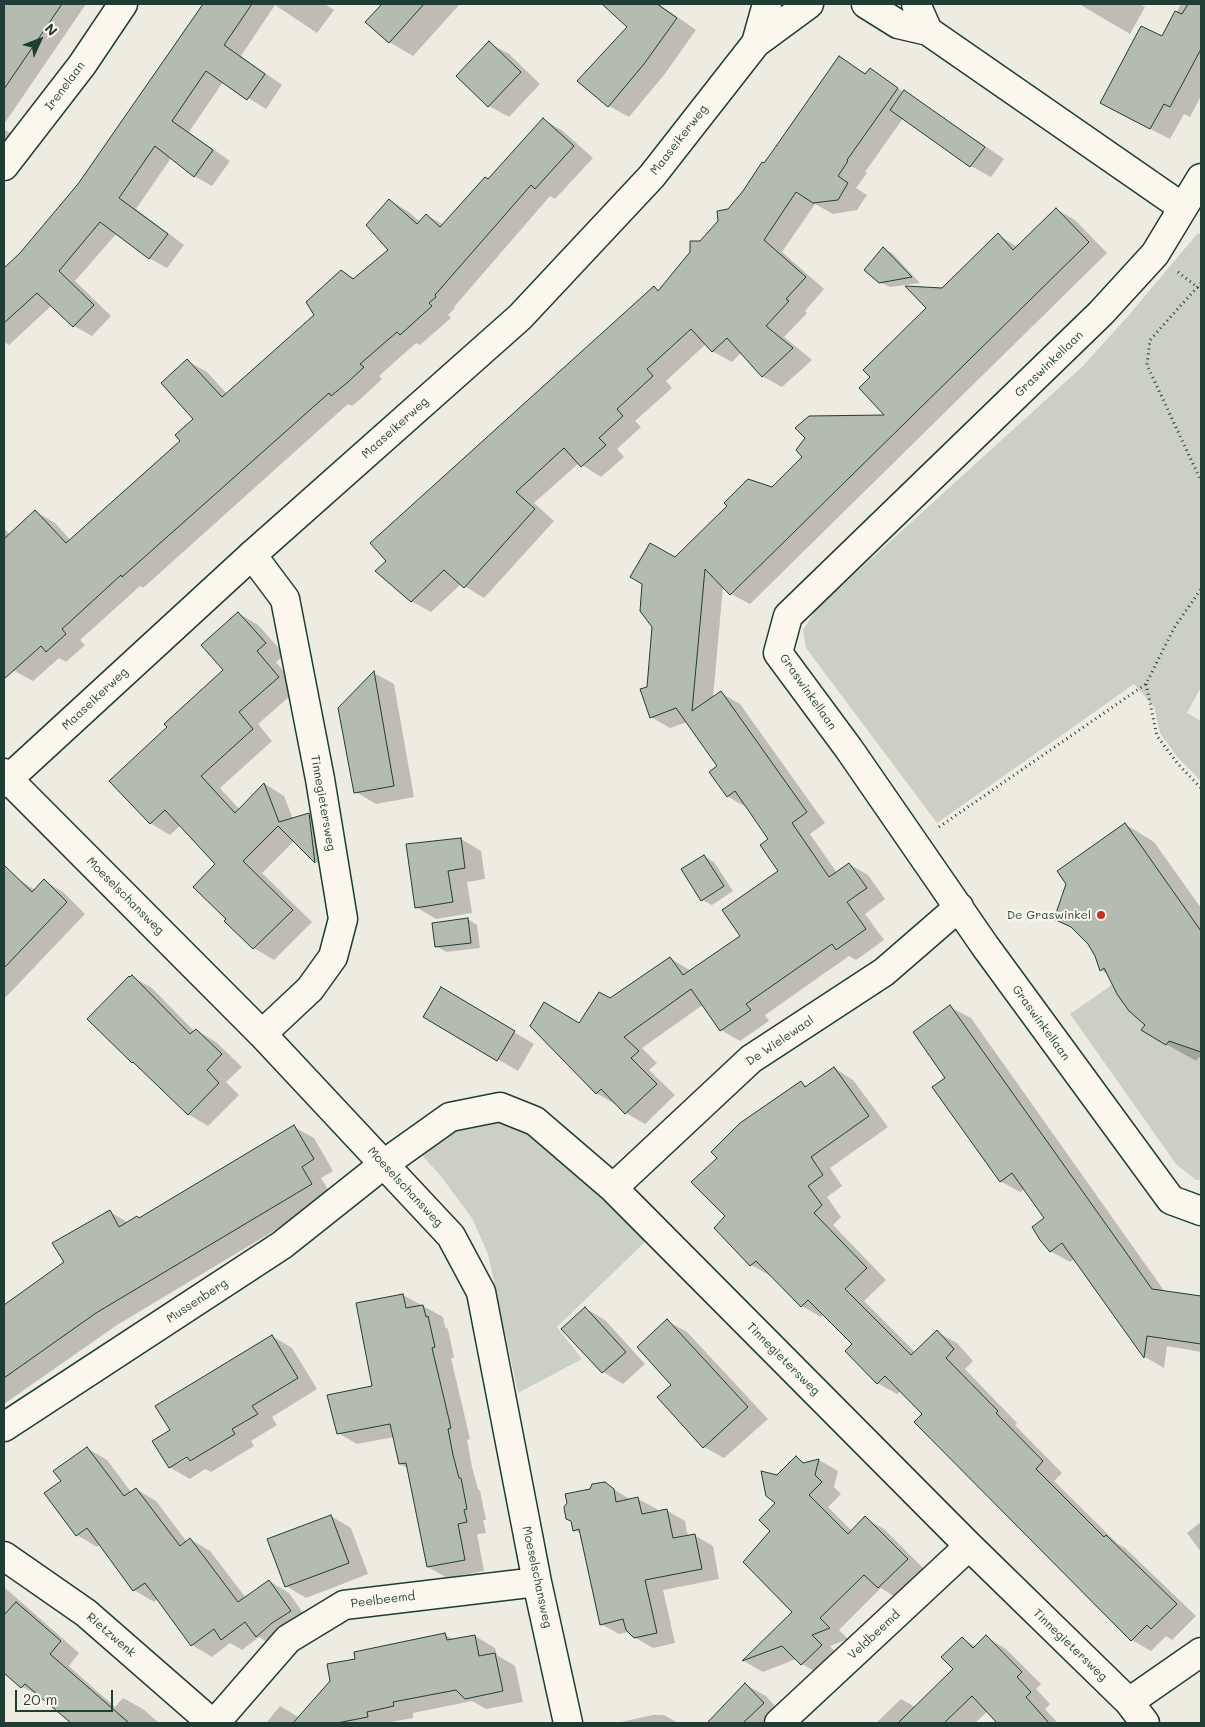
<!DOCTYPE html>
<html>
<head>
<meta charset="utf-8">
<style>
	body { margin:0 }
	#map { position:relative; width:1205px; height:1727px; overflow:hidden; background:#eeece1; font-family:Mali,sans-serif }
	canvas { display:block }
	.frame { position:absolute; inset:0; border:5px solid #1f3d34; pointer-events:none }
	.north { position:absolute; left:15px; top:15px; width:50px; height:50px; -webkit-text-stroke:4px #fbf7ec; paint-order:stroke; rotate:47deg; font-size:14px; font-weight:700; line-height:20px; text-align:center; color:#1f3d34 }
	.north::after { content:''; display:block; margin:auto; width:18px; height:22px; background:#1f3d34; clip-path:polygon(50% 0,100% 100%,50% 72%,0 100%) }
	.scale { position:absolute; left:15px; top:1690px; width:98px; height:22px; box-sizing:border-box; border:2px solid #1f3d34; border-top:0; padding-left:6px; font-size:15px; line-height:18px; white-space:nowrap; color:#1f3d34; -webkit-text-stroke:4px #fbf7ec; paint-order:stroke }
</style>
</head>
<body>
<div id="map">
<canvas width="1205" height="1727"></canvas>
<div class="frame"></div>
<div class="north">N</div>
<div class="scale">20 m</div>
</div>
<script>
const context = document.querySelector('canvas').getContext('2d');
context.lineJoin = 'round';
function fill(path, color) { context.fillStyle = color; context.fill(path, 'evenodd'); }
const shape = rows => new Path2D(rows.map(r => 'M' + r).join(''));
function stroke(path, color, width, dash) { context.strokeStyle = color; context.lineWidth = width; context.lineCap = dash ? 'butt' : 'round'; context.setLineDash(dash || []); context.stroke(path); }
function drawText(font, color, halo, rows, align = 'center') {
  context.font = font + ' Mali,sans-serif'; context.lineWidth = 4; context.setLineDash([]); context.textBaseline = 'middle'; context.strokeStyle = halo; context.fillStyle = color; for (const [text, x, y, turn = 0] of rows) {
    context.save(); context.translate(x, y); context.rotate((+turn || 0) * Math.PI / 180); context.textAlign = isNaN(turn) ? turn : align; if (halo) context.strokeText(text, 0, 0); context.fillText(text, 0, 0); context.restore();
  }
}
fill(shape([
	[1198,233,1201,235,1201,687,1187,713,1201,721,1201,781,1179,759,1160,733,1154,707,1134,684,937,823,806,648,803,630,817,608,1083,366,1129,315],
	[1116,982,1198,1047,1201,1047,1201,1180,1196,1180,1176,1164,1070,1014],
	[471,1119,511,1124,542,1141,646,1241,557,1327,582,1359,518,1393,488,1254,472,1218,440,1175,419,1152]
]), '#cbcfc4');
fill(shape([
	[14,4,86,4,4,124,4,18],
	[204,4,325,4,334,10,317,33,275,5,241,56,282,85,266,109,223,82,189,132,230,161,212,186,194,176,171,158,136,209,184,245,167,268,149,258,117,233,75,281,111,316,92,336,74,326,52,305,9,345,4,342,4,269,21,254,79,185],
	[386,4,460,4,413,56,389,42,368,23],
	[608,4,659,4,696,30,664,75,629,117,609,106,629,27,606,6],
	[1079,4,1140,4,1145,7,1130,34],
	[1181,4,1201,4,1201,96,1190,117,1184,114,1170,139,1121,114],
	[489,43,509,54,540,84,509,117,489,106],
	[840,58,867,74,870,70,916,100,865,172,867,173,856,188,867,195,857,210,833,214,815,204,782,252,824,289,805,311,807,313,784,337,812,360,782,387,762,376,742,352,732,362,712,351,706,344,666,381,672,388,635,421,641,427,617,449,624,457,601,477,579,463,534,503,554,521,484,598,461,584,431,612,411,601,654,288,660,291,729,210,764,164],
	[943,119,963,131,1004,159,991,177,971,166],
	[544,120,563,131,593,158,555,199,550,196,454,307,455,308,448,315,451,318,420,345,416,343,379,376,382,379,367,393,352,406,348,404,143,588,140,586,80,640,85,645,66,662,59,658,33,681,13,670,4,659,4,528,10,535,36,512,55,523,84,555,182,441,195,419,187,361,207,372,227,394,315,316,342,271,355,279,389,250,389,200,409,212,420,222,426,215,444,225],
	[4,129,15,137,4,152],
	[1056,209,1075,220,1107,253,750,604,731,594,723,586,713,698,721,693,740,704,825,823,810,834,837,873,849,864,868,875,885,899,865,914,884,940,856,960,849,956,765,1015,769,1021,740,1041,721,1030,704,1004,642,1048,657,1063,649,1070,675,1095,645,1124,626,1113,616,1103,615,1104,596,1093,579,1025,610,1000,670,958,691,971,742,936,780,871,770,839,746,807,727,796,719,767,687,722,670,728,651,717,648,688,675,559,772,489,887,416,871,377,943,289,998,235,1018,247],
	[884,248,893,254,920,283,890,287,880,282],
	[238,613,258,625,285,655,276,662,298,689,258,724,272,741,220,788,240,810,265,784,284,796,293,819,309,815,329,826,334,872,316,862,294,841,262,873,312,922,274,960,254,948,226,921,228,919,217,864,181,825,170,835,150,823,169,727,225,670],
	[374,673,394,684,414,797,376,804,356,792],
	[1125,824,1154,842,1201,908,1201,1058,1199,1057,1196,1061,1166,1044,1146,1025,1109,975,1101,970],
	[461,839,481,851,485,879,467,882,472,913,436,919,416,907],
	[704,856,714,862,733,891,712,905,702,900],
	[12,875,35,890,44,881,63,892,85,914,4,999,4,883],
	[468,919,477,925,480,948,446,952,436,946],
	[132,977,152,988,195,1032,196,1030,216,1042,242,1067,226,1082,239,1095,208,1126,188,1114],
	[442,989,534,1044,518,1071,425,1017],
	[950,1007,971,1018,1165,1292,1201,1298,1201,1352,1167,1346,1164,1368,1145,1357,1075,1259,1070,1262,1050,1251,1046,1219,1025,1189,1020,1192,1000,1181,947,1078],
	[1068,1240,1056,1248,1056,1245],
	[834,1068,853,1080,888,1127,830,1168,842,1186,827,1197,841,1217,833,1225,886,1280,864,1301,916,1353,937,1332,957,1343,973,1361,965,1369,1017,1423,1015,1425,1062,1473,1054,1481,1118,1544,1125,1548,1196,1616,1172,1640,1166,1636,1151,1651,1132,1640,901,1391,897,1394,877,1383,854,1344,824,1314,821,1317,802,1306,772,1275,771,1276,751,1265,727,1216,801,1083,808,1087],
	[294,1127,314,1138,333,1171,321,1178,332,1196,117,1325,4,1404,4,1306,66,1262,110,1212,129,1223,140,1219],
	[403,1295,443,1317,445,1327,448,1329,454,1358,451,1358,470,1439,467,1440,472,1467,478,1489,480,1491,486,1520,483,1520,486,1533,477,1534,484,1571,447,1578,428,1567,409,1469,400,1464,394,1437,357,1444,338,1433,374,1387],
	[585,1308,605,1320,645,1364,623,1384,603,1372,563,1329],
	[667,1321,687,1332,768,1419,724,1458,704,1447],
	[272,1336,292,1348,317,1389,272,1417,277,1425,251,1441,254,1446,211,1472,205,1469,190,1479,169,1467,172,1431],
	[192,1452,193,1455,177,1464,177,1461],
	[87,1448,107,1460,131,1492,136,1489,156,1501,187,1542,190,1539,210,1551,246,1598,269,1581,289,1593,310,1623,277,1648,259,1637,242,1650,230,1643,212,1657,192,1645,158,1599,154,1602,134,1590,101,1544,97,1547,77,1535,62,1482],
	[796,1458,806,1463,819,1460,838,1471,834,1487,841,1494,828,1507,852,1531,865,1518,884,1529,926,1571,898,1599,881,1588,839,1630,848,1639,830,1646,840,1657,821,1675,802,1664,796,1659,763,1672,744,1661,794,1612,772,1531,776,1503,777,1476],
	[604,1483,631,1500,638,1499,657,1509,657,1512,666,1510,685,1521,688,1537,694,1535,713,1546,719,1579,663,1590,675,1643,653,1648,634,1637,629,1632,619,1634,601,1624,582,1534,574,1530,591,1490],
	[331,1516,351,1528,368,1574,306,1598,286,1586],
	[1201,1522,1201,1552,1187,1533],
	[4,1587,79,1653,69,1666,81,1677,115,1707,123,1698,143,1709,159,1723,71,1723,42,1697,22,1687,4,1673],
	[445,1635,455,1640,475,1636,495,1648,497,1655,515,1666,523,1702,486,1709,472,1701,413,1713,413,1718,386,1723,266,1723,280,1706,300,1718,356,1660],
	[986,1637,1006,1649,1041,1684,1036,1689,1050,1704,1045,1709,1058,1723,999,1723,989,1710,975,1723,876,1723,901,1699,915,1707,955,1669,962,1638,976,1647],
	[746,1685,766,1696,783,1715,774,1723,720,1723,714,1717],
	[653,1715,664,1715,678,1723,616,1723]
]), '#0003');
const building = shape([
	[4,4,62,4,4,89,4,4],
	[203,4,252,4,224,45,265,74,247,100,206,71,172,121,213,150,194,177,155,146,119,198,168,234,149,259,100,222,59,271,94,305,73,327,37,293,4,323,4,268,20,253,78,184,203,4],
	[382,4,424,4,389,43,365,22,382,4],
	[602,4,657,4,677,18,644,64,608,107,577,81,627,27,602,4],
	[1188,4,1201,4,1201,49,1170,107,1164,104,1150,129,1100,103,1141,26,1162,36,1175,11,1182,14,1188,4],
	[489,41,521,72,488,107,456,76,489,41],
	[839,56,865,74,870,68,898,88,847,160,848,161,838,176,848,183,838,200,813,203,796,192,764,240,806,277,786,299,789,301,766,326,793,348,762,377,727,338,712,352,691,329,647,369,653,376,617,409,623,416,599,438,606,445,581,467,564,448,516,492,535,509,464,588,444,570,411,602,375,571,386,561,370,543,654,286,658,291,690,252,690,241,700,241,718,221,717,211,728,209,743,191,762,162,764,163,772,152,839,56],
	[904,90,985,147,970,167,890,110,904,90],
	[543,118,574,146,535,189,531,185,435,295,436,297,429,303,432,306,400,335,397,332,360,364,364,367,348,382,331,396,329,393,122,577,121,575,62,629,66,634,46,652,41,646,4,679,4,539,35,510,66,543,180,441,175,435,193,419,161,383,187,359,222,397,314,315,306,302,341,270,353,279,388,250,366,225,389,199,417,224,426,214,440,227,485,177,488,179,543,118],
	[1056,208,1089,242,730,595,705,569,692,711,721,691,807,812,792,823,829,877,849,863,867,888,847,902,866,929,836,950,832,944,746,1004,751,1010,720,1031,691,989,624,1037,639,1051,631,1058,657,1084,625,1114,601,1089,596,1094,530,1026,544,1002,579,1023,599,992,610,998,670,957,683,975,740,936,722,910,778,871,760,845,768,839,735,791,727,797,709,772,717,766,676,708,650,718,640,689,647,687,652,627,640,611,642,584,630,577,650,543,675,557,727,506,724,503,748,479,772,487,802,457,796,450,805,438,795,428,809,416,884,415,859,388,870,377,863,370,926,308,905,286,942,288,998,233,1013,250,1056,208],
	[883,247,912,277,879,283,864,270,883,247],
	[238,612,266,643,257,651,279,677,239,712,253,729,201,776,235,813,264,783,279,822,309,813,315,863,278,826,243,861,293,910,253,949,224,921,226,919,193,887,215,864,165,810,150,824,109,781,167,727,164,724,223,670,201,645,238,612],
	[374,671,394,786,354,793,338,708,374,671],
	[1125,823,1201,931,1201,1052,1169,1041,1166,1045,1141,1030,1145,1025,1129,1011,1117,994,1104,968,1100,971,1095,956,1088,944,1071,927,1054,919,1066,884,1057,871,1125,823],
	[461,838,465,868,448,871,453,902,415,908,406,844,461,838],
	[704,855,724,886,701,901,681,869,704,855],
	[4,865,32,892,44,879,67,902,4,968,4,865],
	[468,918,471,943,435,947,432,923,468,918],
	[132,975,190,1034,196,1029,222,1054,207,1070,219,1083,188,1115,133,1062,132,1063,87,1019,129,976,130,977,132,975],
	[441,987,515,1031,497,1061,423,1017,441,987],
	[950,1005,1152,1289,1201,1296,1201,1344,1147,1336,1144,1358,1062,1243,1050,1252,1040,1240,1032,1227,1044,1218,1012,1173,1000,1182,932,1087,945,1078,913,1032,950,1005],
	[834,1067,869,1116,811,1157,823,1175,808,1186,822,1205,814,1213,867,1268,845,1289,911,1355,937,1330,954,1349,946,1358,998,1411,996,1413,1043,1461,1036,1469,1104,1537,1106,1535,1177,1604,1151,1629,1147,1625,1131,1641,914,1422,922,1414,885,1376,877,1384,845,1351,852,1344,808,1300,801,1307,756,1261,750,1266,714,1228,725,1216,691,1182,717,1158,711,1152,740,1123,801,1081,805,1087,834,1067],
	[294,1125,314,1159,302,1167,312,1184,96,1313,4,1378,4,1305,64,1262,52,1243,110,1210,119,1227,137,1216,139,1218,294,1125],
	[403,1294,406,1308,423,1305,426,1317,428,1316,435,1347,432,1348,451,1428,448,1429,453,1455,459,1478,461,1478,467,1509,464,1510,467,1522,458,1524,465,1560,427,1567,406,1463,399,1464,390,1424,337,1434,327,1395,372,1386,356,1303,403,1294],
	[585,1307,626,1352,602,1373,561,1329,585,1307],
	[667,1319,748,1407,703,1448,657,1397,671,1385,637,1347,667,1319],
	[272,1335,298,1378,252,1406,258,1414,232,1429,235,1434,190,1461,187,1457,169,1468,152,1441,170,1430,155,1406,272,1335],
	[87,1447,124,1496,136,1488,180,1546,190,1538,238,1602,269,1580,291,1611,272,1623,256,1637,245,1622,221,1640,214,1629,191,1646,145,1583,133,1591,87,1528,76,1536,44,1493,61,1481,53,1471,87,1447],
	[796,1456,803,1463,819,1459,815,1475,822,1482,809,1495,848,1534,865,1516,908,1559,878,1588,864,1575,820,1618,830,1628,812,1635,822,1645,801,1665,782,1646,742,1661,792,1612,743,1562,770,1531,759,1520,775,1503,766,1496,761,1471,777,1475,796,1456],
	[605,1482,614,1489,616,1502,638,1497,642,1514,667,1509,673,1538,695,1534,702,1569,645,1580,657,1633,634,1638,626,1630,623,1619,600,1625,579,1529,573,1531,571,1521,566,1519,564,1507,567,1503,565,1494,590,1489,592,1484,605,1482],
	[331,1515,349,1563,285,1587,267,1539,331,1515],
	[16,1602,61,1641,50,1654,129,1723,71,1723,25,1684,21,1688,4,1673,4,1615,16,1602],
	[445,1633,447,1640,475,1635,479,1656,495,1653,503,1691,465,1699,456,1690,393,1702,394,1706,367,1712,368,1717,337,1723,293,1723,330,1681,327,1664,355,1659,354,1652,445,1633],
	[986,1635,1022,1672,1017,1677,1031,1692,1026,1697,1049,1723,997,1723,972,1696,944,1723,898,1723,953,1669,941,1657,962,1637,973,1648,986,1635],
	[745,1683,764,1703,743,1723,707,1723,745,1683]
]);
fill(building, '#b4bbb0');
stroke(building, '#1f3d34', 1);
const street = shape([
	[866,4,898,24,928,31,1182,207],
	[916,4,928,31],
	[4,166,82,65,123,4],
	[1201,178,1155,254,1101,313,788,616,778,653,849,749,985,946,1171,1200,1201,1211],
	[252,555,285,599,320,779,343,919,333,957,310,989,262,1034],
	[4,773,8,779,262,1034,451,1236,481,1292,537,1582,568,1723],
	[613,1188,751,1059,884,972,959,907],
	[4,1427,282,1245,384,1164,450,1117,500,1107,535,1121,613,1188,969,1546,1129,1702,1145,1723],
	[4,1556,86,1613,212,1723],
	[1129,1702,1201,1652],
	[215,1723,288,1639,344,1605,537,1582],
	[779,1723,969,1546]
]);
const secondary = shape([
	[756,43,767,4],
	[4,783,252,555,520,317,652,176,756,43,809,4]
]);
stroke(street, '#1f3d34', 31);
stroke(secondary, '#1f3d34', 31);
stroke(shape([
	[1178,272,1201,290],
	[1201,283,1150,340,1147,365,1201,481],
	[1146,684,1157,736,1178,764,1201,788],
	[939,827,1146,684,1174,628,1201,589]
]), '#1f3d34', 3, [1, 4]);
stroke(street, '#fbf7ec', 28);
stroke(secondary, '#fbf7ec', 28);
for (const [x, y, r, color] of [
	[1101,915,5,"#c8321e"]
]) { const dot = new Path2D(); dot.arc(x, y, r, 0, 2 * Math.PI); context.fillStyle = color; context.fill(dot); stroke(dot, '#fbf7ec', 2); }
drawText('12px', '#1f3d34', '#fbf7ec', [
	["Irenelaan",65,86,-53],
	["Maaseikerweg",679,140,-52],
	["Graswinkellaan",1049,364,-44],
	["Maaseikerweg",395,428,-42],
	["Graswinkellaan",808,692,55],
	["Maaseikerweg",95,699,-43],
	["Tinnegietersweg",323,803,80],
	["Moeselschansweg",125,896,45],
	["Graswinkellaan",1041,1023,54],
	["De Wielewaal",780,1041,-34],
	["Moeselschansweg",405,1187,47],
	["Mussenberg",197,1301,-33],
	["Tinnegietersweg",783,1359,45],
	["Moeselschansweg",537,1577,78],
	["Peelbeemd",383,1600,-7],
	["Rietzwenk",111,1635,41],
	["Veldbeemd",874,1635,-43],
	["Tinnegietersweg",1070,1645,44]
]);
drawText('12px', '#1f3d34', '#fbf7ec', [
	["De Graswinkel",1091,915]
], 'right');
</script>
</body>
</html>
